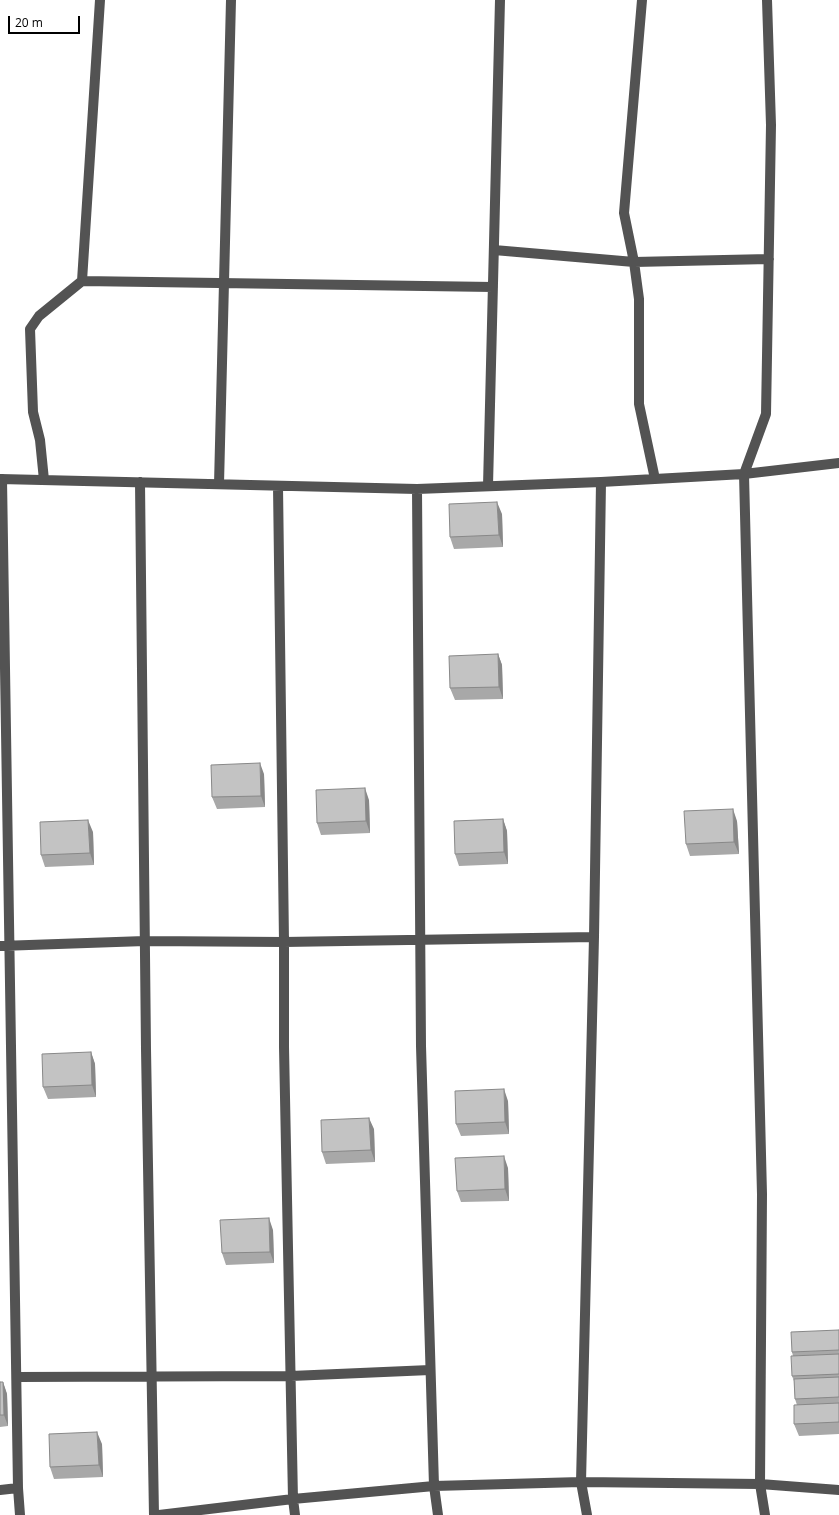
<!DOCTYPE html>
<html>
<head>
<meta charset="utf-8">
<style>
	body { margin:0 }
	#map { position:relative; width:839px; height:1515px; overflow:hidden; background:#fff; font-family:"Open Sans",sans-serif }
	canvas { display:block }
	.scale { position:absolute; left:8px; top:16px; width:72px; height:18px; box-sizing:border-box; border:2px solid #000; border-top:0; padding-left:5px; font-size:12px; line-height:14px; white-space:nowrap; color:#000; -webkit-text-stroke:3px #fff; paint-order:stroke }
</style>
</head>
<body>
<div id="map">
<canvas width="839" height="1515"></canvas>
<div class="scale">20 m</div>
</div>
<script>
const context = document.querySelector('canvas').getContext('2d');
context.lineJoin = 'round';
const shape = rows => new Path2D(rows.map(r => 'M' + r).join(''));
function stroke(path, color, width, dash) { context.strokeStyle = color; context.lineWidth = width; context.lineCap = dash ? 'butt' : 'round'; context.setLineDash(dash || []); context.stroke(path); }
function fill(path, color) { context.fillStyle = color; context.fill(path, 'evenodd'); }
stroke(shape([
	[642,0,624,213,634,262,639,299,639,404,655,479],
	[494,250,634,262,769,259],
	[82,281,100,0],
	[0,479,417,489,601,482,744,474,839,463],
	[2,479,18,1488,20,1515],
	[44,480,40,440,33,412,30,329,39,316,82,281,493,287],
	[140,482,146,1049,154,1515],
	[219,484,231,0],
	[278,486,284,942,284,1047,293,1499,295,1515],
	[488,486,500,0],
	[417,489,421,1046,434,1486,438,1515],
	[0,946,145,941,284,942,594,937],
	[17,1377,291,1376,430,1370],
	[0,1490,18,1488],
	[159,1515,293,1499,434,1486,581,1482,760,1484,839,1490],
	[587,1515,581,1482,594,937,601,482],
	[765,1515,760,1484,762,1194,744,474,766,414,771,125,767,0]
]), '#535353', 10);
fill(shape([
	[502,514,503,547,454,549,450,537],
	[498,654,502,665,503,699,455,700,450,688],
	[264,774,265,807,217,809,212,797],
	[369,800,370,833,321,835,317,823],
	[503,819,507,831,508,864,459,866,455,854],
	[737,821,739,854,690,856,686,844],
	[93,832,94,865,45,867,41,855],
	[91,1052,95,1064,96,1097,48,1099,43,1087],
	[508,1101,509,1134,461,1136,456,1124],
	[374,1129,375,1162,326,1164,322,1152],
	[508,1168,509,1201,461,1202,457,1191],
	[273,1230,274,1263,226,1265,222,1253],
	[839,1330,839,1434,799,1436,794,1424,797,1405,795,1399,794,1381,792,1376,793,1356,792,1352],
	[0,1382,3,1382,7,1394,8,1426,0,1427],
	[102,1444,103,1477,54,1479,50,1467]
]), '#a8a8a8');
fill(shape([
	[497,502,502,514,503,547,499,535],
	[498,654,502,665,503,699,499,687],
	[260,763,264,774,265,807,261,796],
	[365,788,369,800,370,833,366,821],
	[733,809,737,821,739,854,734,842],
	[503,819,507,831,508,864,504,852],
	[88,820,93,832,94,865,90,853],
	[91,1052,95,1064,96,1097,92,1085],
	[504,1089,508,1101,509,1134,505,1122],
	[369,1118,374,1129,375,1162,371,1150],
	[504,1156,508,1168,509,1201,505,1189],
	[269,1218,273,1230,274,1263,270,1252],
	[3,1382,7,1394,8,1426,4,1415],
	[97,1432,102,1444,103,1477,99,1465]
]), '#888');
const building = shape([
	[497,502,499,535,450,537,449,504,497,502],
	[498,654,499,687,450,688,449,656,498,654],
	[260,763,261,796,212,797,211,765,260,763],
	[365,788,366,821,317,823,316,790,365,788],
	[733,809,734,842,686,844,684,811,733,809],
	[503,819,504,852,455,854,454,821,503,819],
	[88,820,90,853,41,855,40,822,88,820],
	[91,1052,92,1085,43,1087,42,1054,91,1052],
	[504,1089,505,1122,456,1124,455,1091,504,1089],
	[369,1118,371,1150,322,1152,321,1120,369,1118],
	[504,1156,505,1189,457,1191,455,1158,504,1156],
	[269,1218,270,1252,222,1253,220,1220,269,1218],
	[839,1330,839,1350,792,1352,791,1332,839,1330],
	[839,1354,839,1374,792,1376,791,1356,839,1354],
	[839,1377,839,1397,795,1399,794,1379,839,1377],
	[0,1382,3,1382,4,1415,0,1415,0,1382],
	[839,1403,839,1422,794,1424,794,1405,839,1403],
	[97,1432,99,1465,50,1467,49,1434,97,1432]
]);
fill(building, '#c3c3c3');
stroke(building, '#888', 1);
</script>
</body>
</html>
